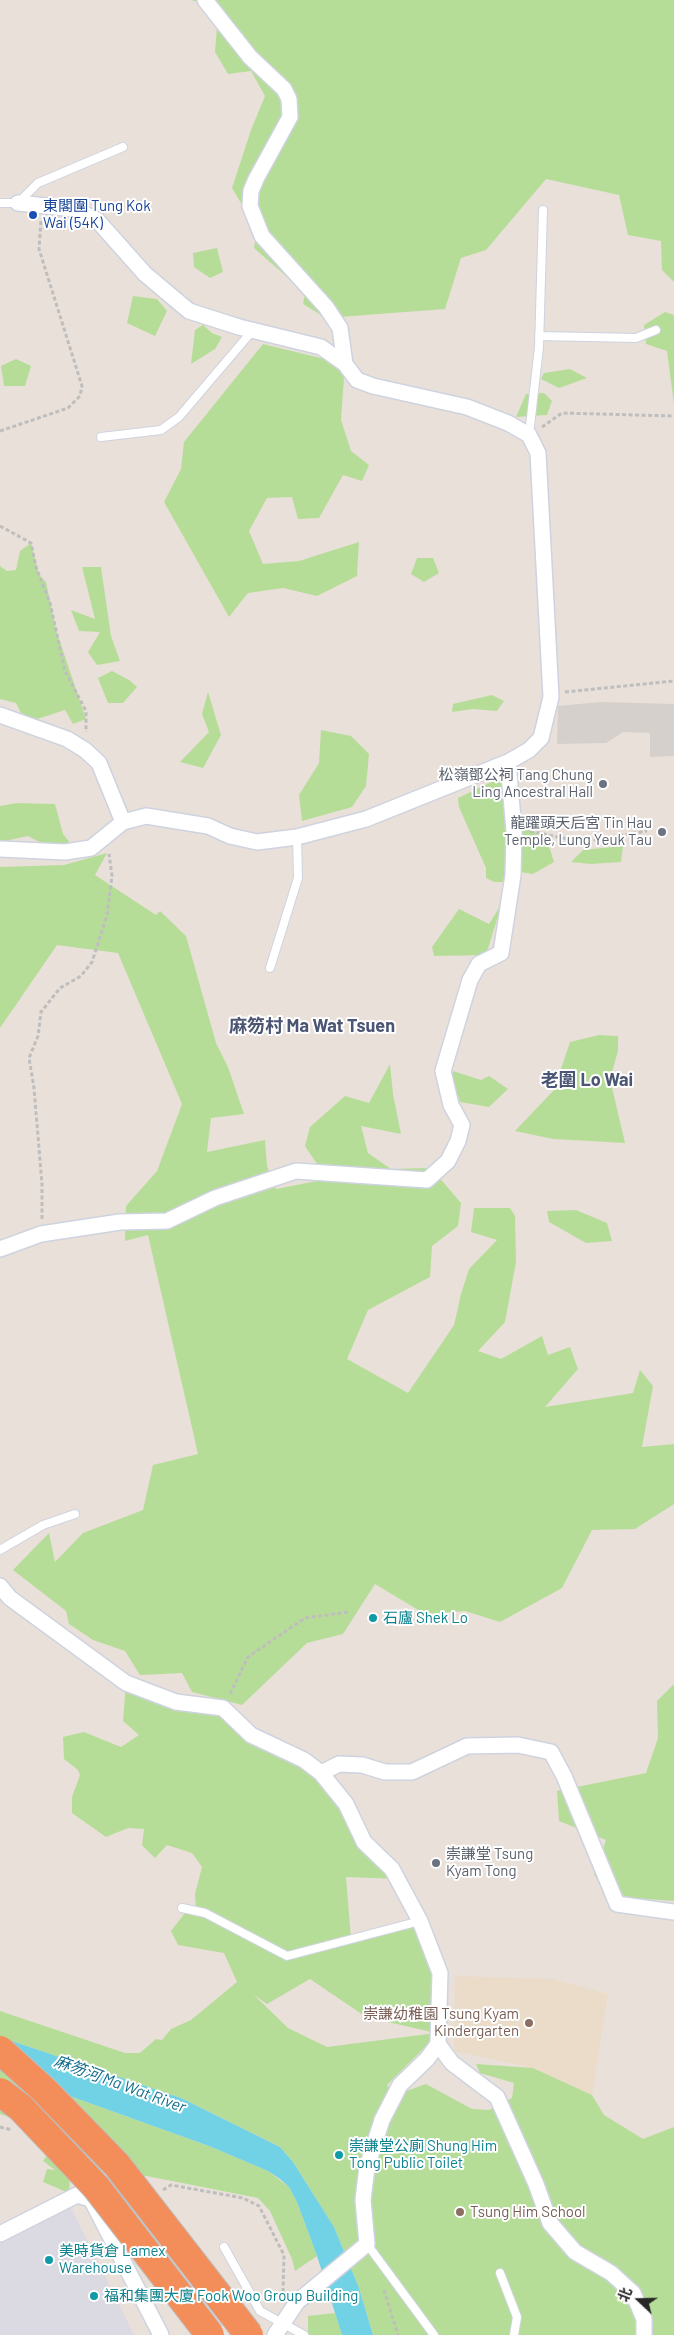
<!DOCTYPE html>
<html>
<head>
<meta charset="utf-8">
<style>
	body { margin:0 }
	#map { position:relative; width:674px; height:2335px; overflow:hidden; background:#e9e0d9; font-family:Barlow,"Noto Sans SC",sans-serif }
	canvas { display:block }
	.north { position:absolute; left:614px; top:2275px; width:50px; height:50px; -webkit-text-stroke:4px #fff; paint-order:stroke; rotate:291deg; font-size:14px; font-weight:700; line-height:20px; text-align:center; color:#272727 }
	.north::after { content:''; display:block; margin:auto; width:18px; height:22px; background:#272727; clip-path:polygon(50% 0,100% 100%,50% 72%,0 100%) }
</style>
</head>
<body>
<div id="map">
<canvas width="674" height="2335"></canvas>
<div class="north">北</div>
</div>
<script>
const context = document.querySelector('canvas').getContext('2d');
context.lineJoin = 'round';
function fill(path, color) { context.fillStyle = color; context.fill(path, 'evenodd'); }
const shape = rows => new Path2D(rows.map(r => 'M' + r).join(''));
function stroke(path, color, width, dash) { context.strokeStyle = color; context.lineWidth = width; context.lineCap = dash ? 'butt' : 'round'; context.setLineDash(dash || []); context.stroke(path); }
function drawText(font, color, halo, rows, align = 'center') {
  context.font = font + ' Barlow,"Noto Sans SC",sans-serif'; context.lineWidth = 4; context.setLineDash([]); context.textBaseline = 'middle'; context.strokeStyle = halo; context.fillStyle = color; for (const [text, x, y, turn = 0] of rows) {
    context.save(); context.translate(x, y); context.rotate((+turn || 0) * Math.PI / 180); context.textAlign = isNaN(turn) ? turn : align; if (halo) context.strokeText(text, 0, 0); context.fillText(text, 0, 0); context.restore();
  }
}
fill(shape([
	[70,2205,134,2335,0,2335,0,2240]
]), '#dbd9e1');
fill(shape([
	[455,1976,552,1979,608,1994,592,2095,533,2068,454,2051]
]), '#eadcc9');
fill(shape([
	[190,0,674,0,674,282,662,270,661,241,628,235,619,195,546,179,486,250,461,258,445,309,326,318,303,304,305,293,254,248,257,230,232,188,251,130,265,96,251,71,228,74,215,52,217,27,204,3],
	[217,248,223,272,210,278,194,267,193,253],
	[133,296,157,299,167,311,155,336,127,323],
	[665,312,674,315,674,404,667,351,646,344,644,325],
	[203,325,212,333,222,337,215,349,191,364,195,330],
	[263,344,345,364,341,420,351,451,369,465,362,481,343,475,319,518,298,519,292,497,267,498,249,531,263,564,299,561,359,542,357,576,317,596,283,588,248,593,229,617,164,502,181,469,184,442],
	[16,359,31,366,25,386,4,386,1,366],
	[570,369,587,378,559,388,541,379,544,373],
	[544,393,552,401,547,415,516,417,526,394],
	[31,543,39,575,46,582,56,630,86,719,73,724,65,710,31,721,21,713,16,703,0,699,0,566,7,571,16,570,20,551],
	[417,558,433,558,439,573,424,582,411,574],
	[82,567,101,567,111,636,120,661,97,665,88,652,100,632,79,631,71,610,95,619],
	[112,671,129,680,137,687,123,703,108,703,98,678],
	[208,692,221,735,203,768,180,762,209,732,202,714],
	[492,695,504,701,497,711,473,709,452,712,453,704],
	[321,730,351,736,369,754,366,786,352,807,302,821,299,795,319,763],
	[504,776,505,813,521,816,550,849,554,862,533,874,507,870,508,882,494,882,486,878,486,868,459,807,458,798],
	[17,803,55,804,63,834,71,844,63,847,43,844,28,836,0,842,0,806],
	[623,846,621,862,591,864,571,862,583,850],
	[107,853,95,875,156,915,160,911,186,936,216,1043,228,1067,244,1114,211,1118,207,1152,265,1140,267,1166,276,1189,327,1179,305,1146,310,1127,345,1096,369,1103,390,1064,393,1094,401,1134,361,1126,368,1153,391,1169,431,1168,461,1203,458,1226,432,1246,430,1277,368,1310,347,1359,408,1393,454,1325,461,1294,469,1269,497,1240,471,1232,474,1208,510,1208,515,1216,516,1262,505,1322,478,1351,501,1359,542,1336,548,1355,570,1347,578,1369,545,1407,633,1393,640,1370,653,1386,642,1447,674,1444,674,1504,635,1529,592,1530,562,1588,500,1622,465,1611,425,1614,375,1584,343,1634,307,1643,242,1705,192,1692,182,1673,140,1675,125,1651,93,1640,69,1624,66,1611,13,1570,49,1533,55,1562,83,1533,143,1510,153,1465,198,1454,148,1235,125,1241,126,1206,157,1171,182,1104,118,953,57,945,0,1028,0,867,64,865],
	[502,903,486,955,434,956,432,947,459,909,489,924],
	[599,1035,618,1036,618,1051,610,1079,625,1143,553,1139,515,1131,554,1090,570,1042],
	[453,1071,481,1080,489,1076,508,1089,489,1107,460,1102,452,1077],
	[576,1210,607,1223,612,1241,586,1243,549,1222,547,1211],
	[126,1683,223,1708,321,1773,398,1879,346,1877,351,1939,420,1921,440,1973,439,2033,387,2085,395,2095,426,2084,472,2109,489,2110,512,2098,514,2083,480,2073,476,2064,533,2068,592,2095,604,2115,643,2139,674,2127,674,2335,373,2335,359,2288,334,2227,293,2162,280,2147,181,2098,0,2037,0,2011,125,2053,140,2053,156,2039,162,2040,171,2029,191,2020,237,1982,224,1953,178,1945,171,1931,188,1909,196,1911,195,1894,202,1867,192,1853,167,1845,155,1858,142,1845,144,1829,128,1828,106,1837,72,1813,72,1797,80,1775,78,1770,64,1759,63,1737,84,1732,121,1747,139,1735,123,1721],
	[310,1979,366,2017,436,2033,327,2047,288,2028,254,1995,267,2004],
	[674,1684,674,1901,606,1896,594,1874,606,1840,559,1821,557,1791,646,1773,658,1738,657,1701],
	[0,2071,209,2146,268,2171,289,2187,297,2202,317,2256,295,2271,292,2259,270,2211,258,2198,106,2168,87,2176,71,2161,69,2193,43,2182,47,2169,55,2170,43,2161,54,2145,32,2125,0,2114],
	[335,2313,342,2335,308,2335,308,2316]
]), '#b6dd98');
fill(shape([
	[600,702,674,704,674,756,650,757,650,733,623,732,606,743,557,744,558,706]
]), '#d5d0cb');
fill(shape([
	[0,2037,181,2098,280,2147,293,2162,334,2227,359,2288,373,2335,342,2335,317,2256,297,2202,289,2187,280,2179,268,2171,209,2146,0,2071]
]), '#71d1e5');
const lane = shape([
	[0,203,18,203,38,183,123,147],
	[539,336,636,338,656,330],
	[529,435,539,347,543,210],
	[101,437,161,430,179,417,253,330],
	[270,968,298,878,297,837],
	[0,1550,43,1525,75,1514],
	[182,1908,205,1913,287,1956,420,1921],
	[367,2244,434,2335],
	[224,2247,260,2311,304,2335],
	[500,2273,517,2317,514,2335]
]);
const street = shape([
	[205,0,250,57,284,89,289,99,290,117,256,179,251,191,250,206,262,236,326,307,340,328,345,364],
	[0,715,67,739,85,750,99,763,123,822],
	[0,849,65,852,91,848,123,822,146,816,208,826,230,836,257,842,297,837,366,819,508,762,529,750,541,738,551,697,538,453,529,435,508,423,467,407,373,386,357,380,345,364,321,347,239,327,189,311,145,274,97,220,74,209,18,203],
	[0,1249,41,1234,120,1222,167,1221,215,1198,296,1171,427,1180,448,1161,458,1141,462,1125,451,1105,443,1071,470,980,479,964,501,953,513,875,514,831,508,762],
	[0,1586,10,1598,126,1683,176,1702,223,1708,251,1735,304,1760,321,1773,346,1804,364,1842,392,1869,420,1921,440,1973,438,2044,427,2059,400,2085,382,2120,367,2167,363,2200,367,2244,297,2302,275,2335],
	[321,1773,339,1764,362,1765,385,1772,412,1772,467,1746,518,1745,551,1752,564,1776,617,1904,674,1912],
	[438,2044,452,2063,497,2097,536,2184,550,2223,575,2252,611,2273,633,2293,644,2319,644,2335],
	[0,2234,77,2195,91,2199,161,2335]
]);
stroke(lane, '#ced3df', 10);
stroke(street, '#ced3df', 18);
stroke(shape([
	[542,427,562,413,674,416],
	[0,431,68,408,80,396,82,386,39,249,41,220],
	[0,526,31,543,36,567,50,603,65,671,86,711,86,732],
	[565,692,674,681],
	[530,831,581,842,647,831],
	[42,1219,42,1185,34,1088,29,1058,38,1036,41,1012,60,988,81,976,92,962,107,915,112,876,109,854],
	[230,1694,248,1657,305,1618,348,1612],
	[0,2127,12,2130],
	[163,2190,171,2185,243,2198,259,2206,284,2255,283,2292],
	[384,2290,398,2335]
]), '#bebebe', 3, [4, 2.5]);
stroke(lane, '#fff', 8);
stroke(street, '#fff', 15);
const highwayBridge = shape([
	[0,2050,44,2090,117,2165,249,2335],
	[0,2092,21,2108,96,2187,210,2335]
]);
stroke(highwayBridge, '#bebebe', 30, []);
stroke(highwayBridge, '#f38e5a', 28);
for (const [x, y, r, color] of [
	[33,215,5,"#1a4fb4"],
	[603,784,5,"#6b7280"],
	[662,832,5,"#6b7280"],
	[373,1618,5,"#0f9aa8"],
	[436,1863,5,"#6b7280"],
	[529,2023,5,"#8d6e63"],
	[339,2155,5,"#0f9aa8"],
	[460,2212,5,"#8d6e63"],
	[49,2260,5,"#0f9aa8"],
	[94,2296,5,"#0f9aa8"]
]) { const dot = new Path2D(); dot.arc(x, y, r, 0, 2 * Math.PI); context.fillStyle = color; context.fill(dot); stroke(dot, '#fff', 2); }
drawText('15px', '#164399', '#fff', [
	["東閣圍 Tung Kok",43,206],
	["Wai (54K)",43,223]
], 'left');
drawText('15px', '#5b616d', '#fff', [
	["松嶺鄧公祠 Tang Chung",593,775],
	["Ling Ancestral Hall",593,792],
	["龍躍頭天后宮 Tin Hau",652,823],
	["Temple, Lung Yeuk Tau",652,840],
	["崇謙堂 Tsung",446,1854,"left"],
	["Kyam Tong",446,1871,"left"]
], 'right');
drawText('15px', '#0d838f', '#fff', [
	["石廬 Shek Lo",383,1618],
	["崇謙堂公廁 Shung Him",349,2146],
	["Tong Public Toilet",349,2163],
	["美時貨倉 Lamex",59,2251],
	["Warehouse",59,2268],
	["福和集團大廈 Fook Woo Group Building",104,2296]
], 'left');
drawText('15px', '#785e54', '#fff', [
	["崇謙幼稚園 Tsung Kyam",519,2014],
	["Kindergarten",519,2031],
	["Tsung Him School",470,2212,"left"]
], 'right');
drawText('italic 16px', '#156e8c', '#fff', [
	["麻笏河 Ma Wat River",120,2084,20]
]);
drawText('bold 18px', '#4b5674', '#fff', [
	["麻笏村 Ma Wat Tsuen",312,1026],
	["老圍 Lo Wai",587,1080]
]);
</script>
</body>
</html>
